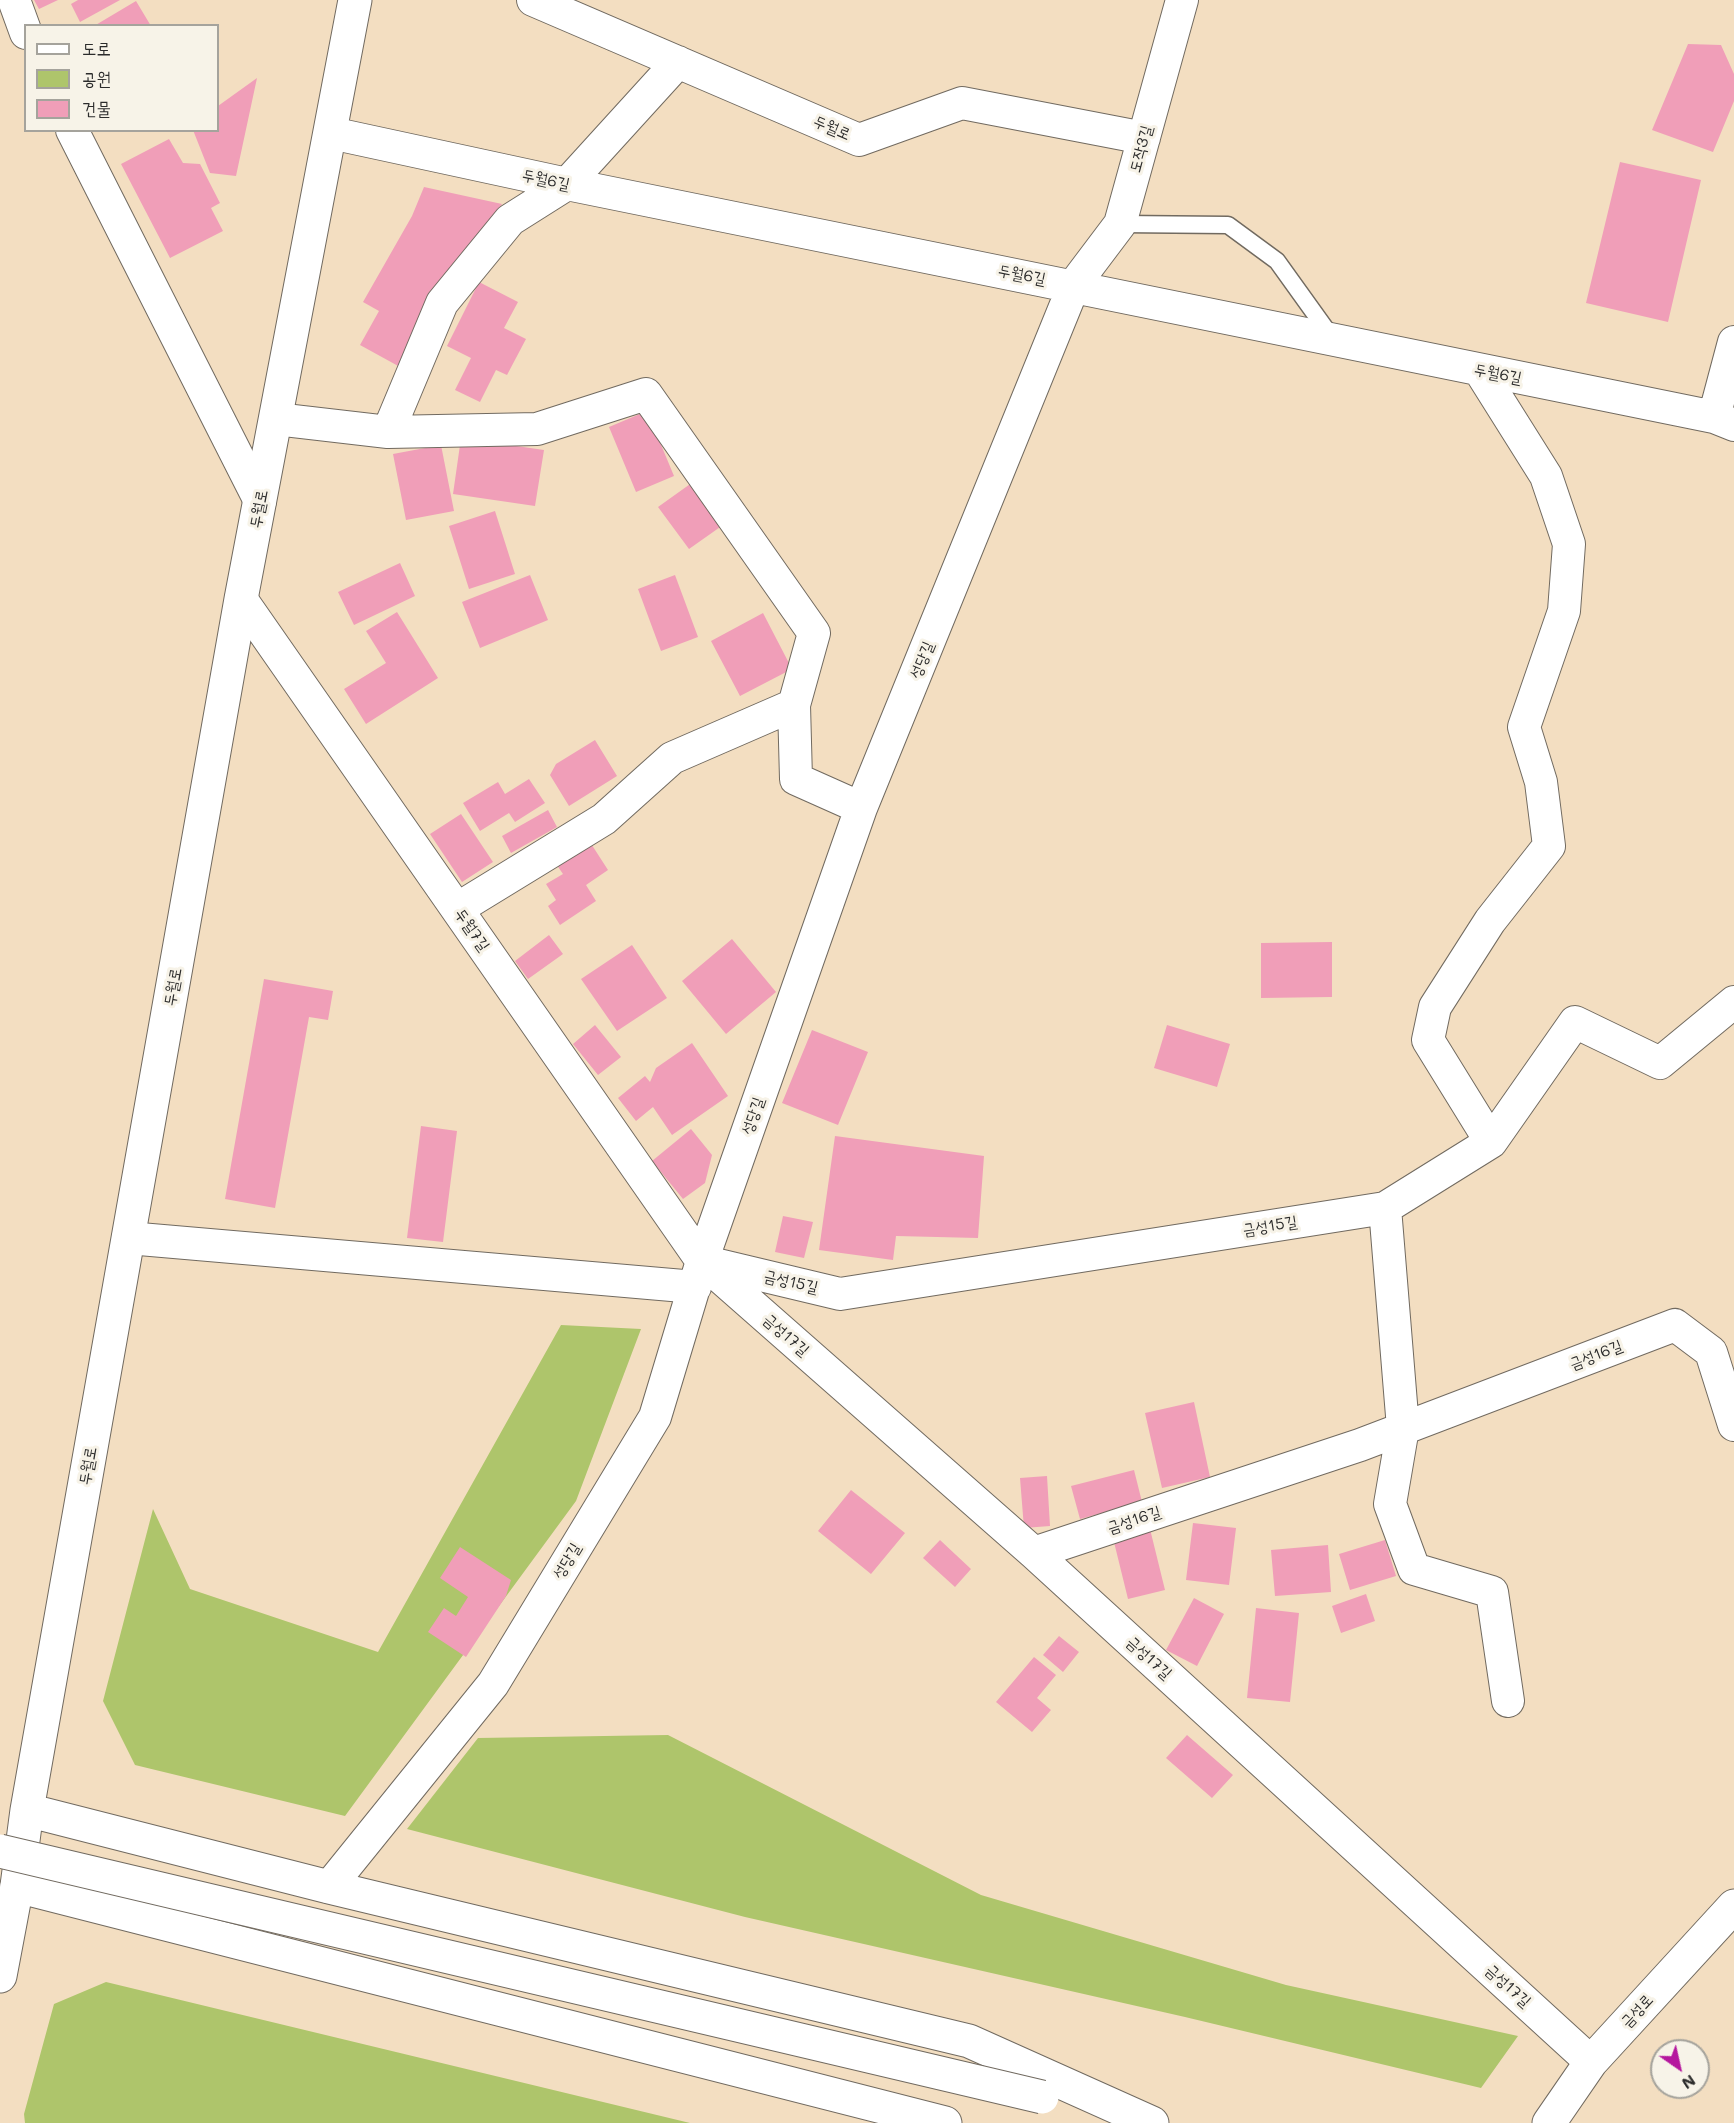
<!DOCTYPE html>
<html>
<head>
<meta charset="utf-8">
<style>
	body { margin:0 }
	#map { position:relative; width:1734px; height:2123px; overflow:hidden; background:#f3dec1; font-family:Mali,"Poor Story",sans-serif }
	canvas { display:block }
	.legend { position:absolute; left:24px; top:24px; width:195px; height:108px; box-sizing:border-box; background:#f7f3e8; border:2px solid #a5a39c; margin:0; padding:8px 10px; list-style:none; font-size:18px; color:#2b2b2b }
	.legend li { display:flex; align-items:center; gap:12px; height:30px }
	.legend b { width:30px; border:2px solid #a5a39c }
	.north { position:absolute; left:1650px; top:2039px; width:60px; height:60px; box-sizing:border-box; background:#f7f3e8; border:2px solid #a5a39c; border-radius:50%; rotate:146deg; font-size:16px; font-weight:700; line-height:24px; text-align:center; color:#2b2b2b }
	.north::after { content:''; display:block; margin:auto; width:21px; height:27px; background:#b5179e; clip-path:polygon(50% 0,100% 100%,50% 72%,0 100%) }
</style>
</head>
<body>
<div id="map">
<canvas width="1734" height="2123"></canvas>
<ul class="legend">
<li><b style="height:8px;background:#fff"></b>도로</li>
<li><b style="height:16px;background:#aec56b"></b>공원</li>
<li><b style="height:16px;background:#f09eb8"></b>건물</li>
</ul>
<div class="north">N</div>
</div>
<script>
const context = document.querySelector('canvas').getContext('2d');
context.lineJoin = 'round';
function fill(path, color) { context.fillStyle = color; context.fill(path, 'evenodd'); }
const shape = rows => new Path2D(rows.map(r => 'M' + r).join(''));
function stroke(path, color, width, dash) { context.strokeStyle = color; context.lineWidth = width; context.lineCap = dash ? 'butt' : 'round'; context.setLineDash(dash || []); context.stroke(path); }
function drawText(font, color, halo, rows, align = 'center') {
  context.font = font + ' Mali,"Poor Story",sans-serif'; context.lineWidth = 6; context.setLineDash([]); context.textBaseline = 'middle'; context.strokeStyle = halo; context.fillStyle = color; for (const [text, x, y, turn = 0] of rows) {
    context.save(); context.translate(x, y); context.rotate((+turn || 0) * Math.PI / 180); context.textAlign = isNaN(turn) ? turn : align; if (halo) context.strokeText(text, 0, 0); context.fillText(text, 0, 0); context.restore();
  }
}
fill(shape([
	[561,1325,641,1329,576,1501,345,1816,135,1765,103,1701,153,1509,190,1589,378,1652],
	[668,1735,981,1895,1286,1985,1518,2036,1481,2088,1185,2017,745,1917,407,1829,478,1738],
	[106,1982,690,2123,25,2123,24,2114,54,2004]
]), '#aec56b');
fill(shape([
	[34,0,58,0,39,9],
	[78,0,120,0,80,22,71,4],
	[136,1,151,26,94,26],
	[1688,44,1721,45,1734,74,1734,101,1713,152,1652,130],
	[257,78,236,176,210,173,193,130,218,130,218,106],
	[169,139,183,163,200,164,220,203,211,208,223,231,170,258,121,164],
	[1620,162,1701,180,1668,322,1586,303],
	[424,187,502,204,468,247,400,367,360,345,379,311,363,302,412,216],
	[479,282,518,302,504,328,526,339,507,375,496,370,480,402,455,390,471,358,447,346],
	[647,411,674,476,636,492,609,427],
	[461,438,544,450,535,506,453,494],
	[441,445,454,511,406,520,393,454],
	[693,482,723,525,689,549,658,507],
	[495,511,515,574,469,589,449,526],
	[400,563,415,596,354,625,338,592],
	[530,575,548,620,480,648,462,602],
	[675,575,698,637,661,651,638,589],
	[397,612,438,678,366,724,344,689,386,663,366,631],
	[763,613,792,669,740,696,711,641],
	[595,740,617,776,569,806,550,775,556,764],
	[529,779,545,803,515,822,509,813,480,831,463,803,498,782,505,794],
	[548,810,557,827,511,853,502,836],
	[461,814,493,862,462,882,430,834],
	[588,839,608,870,586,885,596,901,560,925,548,906,556,900,546,884,563,874,554,861],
	[549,935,563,954,528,979,515,961],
	[732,939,776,992,726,1034,682,981],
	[1332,942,1332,997,1261,998,1261,943],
	[632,945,667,998,617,1031,581,979],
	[264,979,333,991,328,1020,309,1017,275,1208,225,1199],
	[595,1025,621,1057,598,1075,573,1044],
	[1167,1025,1230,1044,1217,1087,1154,1068],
	[812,1030,868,1052,838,1125,782,1103],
	[692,1043,728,1096,672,1135,653,1107,636,1121,618,1098,645,1076,650,1082,656,1068],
	[421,1126,457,1131,443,1242,407,1238],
	[691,1129,712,1155,705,1183,683,1199,652,1161],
	[835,1136,984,1156,978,1238,896,1236,893,1260,819,1250],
	[783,1216,813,1222,804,1258,775,1252],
	[1194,1402,1210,1477,1162,1488,1145,1413],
	[1134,1470,1142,1502,1080,1519,1071,1486],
	[1047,1476,1050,1526,1024,1528,1020,1478],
	[851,1490,905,1533,871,1574,818,1531],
	[1193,1523,1236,1528,1229,1585,1186,1580],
	[1150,1529,1165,1590,1128,1599,1113,1538],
	[940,1540,971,1569,955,1587,923,1558],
	[1385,1540,1396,1576,1350,1590,1339,1554],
	[1328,1545,1331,1592,1275,1596,1271,1550],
	[460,1547,511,1580,506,1596,466,1657,428,1632,444,1608,456,1616,468,1597,440,1578],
	[1366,1594,1375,1621,1341,1633,1332,1606],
	[1194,1598,1224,1614,1197,1666,1166,1650],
	[1256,1608,1299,1613,1290,1702,1247,1698],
	[1059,1636,1079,1652,1063,1672,1043,1655],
	[1034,1657,1056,1675,1037,1698,1051,1710,1032,1732,996,1702],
	[1187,1735,1233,1775,1212,1798,1166,1758]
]), '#f09eb8');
const service = shape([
	[1120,224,1228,225,1277,261,1333,339]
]);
const minor = shape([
	[14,0,26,33],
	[533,0,859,140,962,103,1144,138],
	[72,130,260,501],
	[331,133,567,184,1714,417,1734,425],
	[1480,371,1546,476,1569,544,1564,611,1524,727,1541,782,1549,846,1490,921,1435,1007,1428,1040,1491,1142],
	[1714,417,1734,342],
	[276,419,388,432,537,429,646,394,814,633,794,705,672,758,604,819,457,909],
	[388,432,442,303,510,220,567,184,678,62],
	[241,599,702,1261,1034,1553,1591,2062],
	[794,705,796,779,861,808],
	[1385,1208,1403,1428,1390,1504,1414,1569,1492,1592,1508,1701],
	[128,1238,695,1287],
	[706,1262,840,1294,1385,1208,1491,1142,1575,1022,1660,1063,1734,1002],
	[1034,1553,1360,1445,1675,1325,1711,1352,1734,1425],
	[329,1887,493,1684,655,1417,702,1261,861,808,1074,285,1120,224,1182,0]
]);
const tertiary = shape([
	[0,1976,17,1886],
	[1549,2123,1591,2062,1734,1906]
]);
const secondary = shape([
	[355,0,241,599,27,1810,17,1886,945,2123],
	[27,1810,329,1887,969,2041,1152,2123]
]);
stroke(service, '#716a60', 19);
stroke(minor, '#716a60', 34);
stroke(tertiary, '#716a60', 35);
stroke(secondary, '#716a60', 35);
stroke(service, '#fff', 16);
stroke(minor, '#fff', 32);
stroke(tertiary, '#fff', 33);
stroke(secondary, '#fff', 33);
const secondaryBridge = shape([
	[0,1851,1042,2097]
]);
stroke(secondaryBridge, '#716a60', 35, []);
stroke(secondaryBridge, '#fff', 33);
drawText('16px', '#2b2b2b', '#f7f3e8', [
	["두월로",832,128,23],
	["도작3길",1141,149,-75],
	["두월6길",546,180,12],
	["두월6길",1022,275,11],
	["두월6길",1498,374,11],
	["두월로",259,509,-79],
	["성당길",922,660,-68],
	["두월7길",472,930,55],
	["두월로",173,987,-80],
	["성당길",753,1116,-71],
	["금성15길",1270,1226,-9],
	["금성15길",791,1282,13],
	["금성17길",786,1335,41],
	["금성16길",1596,1355,-21],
	["두월로",88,1466,-80],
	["금성16길",1134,1520,-18],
	["성당길",567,1561,-59],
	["금성17길",1149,1658,42],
	["금성17길",1508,1986,42],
	["금성로",1637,2011,-47]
]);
</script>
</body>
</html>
